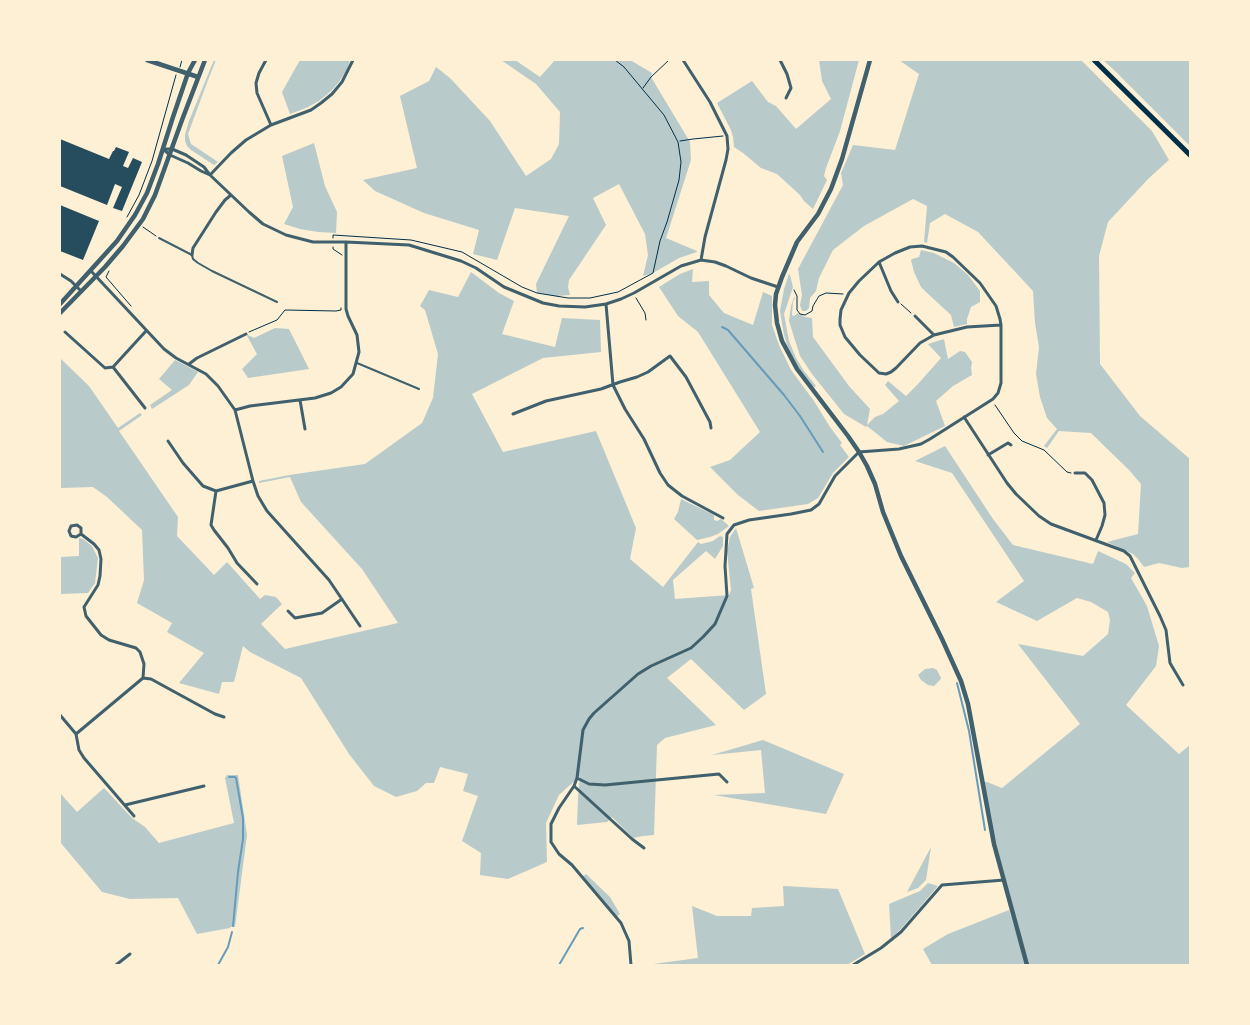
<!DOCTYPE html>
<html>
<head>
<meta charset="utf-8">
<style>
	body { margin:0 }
	#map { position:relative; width:1250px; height:1025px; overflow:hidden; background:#fdf0d5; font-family:"Asap Condensed",sans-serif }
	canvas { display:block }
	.frame { position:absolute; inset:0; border:61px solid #fdf0d5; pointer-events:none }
</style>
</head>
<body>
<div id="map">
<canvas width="1250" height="1025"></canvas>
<div class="frame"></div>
</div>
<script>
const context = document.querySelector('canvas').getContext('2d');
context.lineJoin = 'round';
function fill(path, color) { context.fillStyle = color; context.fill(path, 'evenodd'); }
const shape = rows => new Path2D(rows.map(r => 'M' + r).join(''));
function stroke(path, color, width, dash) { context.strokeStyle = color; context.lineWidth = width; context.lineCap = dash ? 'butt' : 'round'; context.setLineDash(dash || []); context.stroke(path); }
fill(shape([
	[214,60,216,60,208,80,188,134,191,144,218,162,214,165,191,150,187,146,185,141,185,135,189,121],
	[300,60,350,60,347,69,339,82,331,91,319,101,306,108,290,114,282,92],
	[501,60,515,60,540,77,555,60,630,60,652,73,651,77,690,142,691,160,666,238,697,251,697,252,679,258,653,273,643,276,648,255,645,234,619,184,593,198,606,225,569,280,568,287,570,295,556,296,537,293,536,284,569,216,515,208,497,260,473,254,479,230,424,213,375,191,363,180,417,168,400,96,429,81,436,67,450,78,490,121,526,176,551,159,559,144,560,112,536,84],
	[819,60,859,60,840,131,826,168,824,176,827,180,813,209,804,201,800,195,777,174,761,168,743,153,734,147,733,137,731,130,717,103,752,81,768,102,776,106,796,129,831,99,822,81],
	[899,60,1081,60,1152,131,1169,160,1149,178,1108,222,1099,256,1100,364,1140,416,1190,459,1190,567,1182,568,1159,563,1144,567,1138,559,1133,554,1107,542,1138,534,1141,484,1130,471,1091,433,1059,431,1047,448,1044,446,1057,429,1047,418,1040,397,1036,374,1039,347,1035,323,1033,291,978,232,945,214,930,223,927,243,924,242,927,206,913,199,864,226,833,250,819,278,816,291,810,298,809,308,806,311,802,311,800,305,802,295,798,269,843,185,841,173,853,145,895,150,919,74],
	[1103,60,1190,60,1190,146,1113,69],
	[314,143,325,186,337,212,336,233,318,232,300,229,284,224,293,207,282,156],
	[921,250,934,253,954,263,968,275,980,291,980,302,971,307,967,319,967,324,954,327,951,315,927,293,921,287,914,272,911,260,912,259,919,257],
	[693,269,692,282,709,281,709,295,724,313,753,325,763,292,772,296,772,325,779,345,791,370,814,401,830,427,842,443,840,445,849,457,833,473,818,498,808,504,759,511,738,495,710,467,730,460,760,432,698,332,678,316,659,287,680,274],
	[471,272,499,293,514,301,502,334,555,347,562,318,600,320,601,352,543,358,472,394,503,452,596,431,636,528,630,559,663,587,698,542,701,544,713,541,720,536,723,537,723,546,715,559,706,551,673,580,675,599,729,595,731,590,727,551,730,537,736,528,754,588,751,589,766,694,744,710,691,659,667,678,716,725,665,738,657,745,654,835,643,836,633,838,612,817,607,822,577,825,578,797,580,776,559,795,546,823,547,862,508,879,480,875,481,853,462,841,478,796,463,791,468,774,440,767,434,783,426,783,417,791,396,797,374,786,349,754,301,678,250,652,243,646,234,682,222,682,219,694,179,683,204,653,167,632,172,623,137,603,144,580,142,530,107,497,93,487,60,488,60,358,89,386,118,428,140,413,142,415,119,431,178,517,177,536,214,575,227,562,260,599,265,595,276,597,282,604,261,624,285,649,398,623,362,569,301,502,290,477,259,483,259,481,289,475,365,464,422,423,433,398,438,354,425,310,420,306,429,290,458,297],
	[789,274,790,275,793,287,784,314,789,341,796,358,804,371,816,386,813,388,791,357,784,335,780,311,784,289],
	[794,297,795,298,793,302,792,315,794,316,798,313,805,317,812,318,813,337,849,386,870,409,867,425,875,417,883,414,899,401,885,385,888,381,906,396,918,384,941,358,928,344,944,339,948,359,960,351,965,352,972,362,971,368,972,375,953,386,936,401,945,426,904,446,887,442,867,426,866,427,844,414,812,374,800,356,789,321,791,306],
	[275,328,289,329,309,369,248,378,242,369,257,354,246,334,254,338],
	[175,360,198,372,189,385,152,409,150,405,172,390,159,379],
	[945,446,993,519,1013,545,1093,564,1098,551,1126,564,1135,573,1131,578,1147,606,1159,646,1156,666,1126,705,1179,754,1190,745,1190,965,1027,965,994,844,983,782,987,782,1002,788,1080,724,1018,644,1083,656,1108,634,1110,620,1108,612,1091,602,1077,598,1037,621,996,602,1024,581,952,473,915,461],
	[681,499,714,515,714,520,717,521,721,519,729,526,718,534,710,537,697,540,674,519,678,512],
	[79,538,83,539,92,546,98,558,95,583,88,593,60,594,60,557,79,556],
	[933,668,937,670,941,678,940,680,934,686,928,685,921,680,918,675,925,669],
	[763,740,844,774,826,814,714,795,765,793,761,750,712,755],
	[227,775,238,775,247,835,235,927,230,927,230,928,197,934,178,898,130,899,102,892,60,842,60,793,77,812,104,788,132,818,145,827,159,843,234,823,225,778],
	[931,847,926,880,918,888,907,892],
	[586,874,610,897,620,914,616,917,582,877],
	[928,883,938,886,900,930,891,938,889,904,920,891],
	[783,886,838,889,865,954,847,965,646,965,698,958,692,906,717,916,751,916,752,908,784,906],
	[1009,910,1026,965,932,965,923,949,948,934]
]), '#b9caca');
stroke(shape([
	[722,327,728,330,784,395,800,416,823,452],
	[957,683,969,731,985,830],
	[229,777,235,777,236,778,243,818,243,839,238,872,233,926],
	[218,965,228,947,232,932],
	[559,965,580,929,583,928]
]), '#669bbc', 2);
fill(shape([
	[60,139,109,159,113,151,114,151,116,147,129,152,123,166,128,168,133,158,142,162,122,211,113,208,122,187,115,184,107,205,60,186],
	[60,205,99,221,83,260,60,251]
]), '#264d5e');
stroke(shape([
	[180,67,182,60],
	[643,88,651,77,669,60],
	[680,141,693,139,723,136],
	[127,217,139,195,152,161,176,75],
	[143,227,156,236],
	[333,238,333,235,411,240,462,252,522,287,537,293,568,298,590,298,618,292,653,273,660,241,667,222,679,180,681,162,678,142,664,115,624,67,615,60],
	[333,247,333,249,342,255],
	[109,271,106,277,131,306],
	[794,290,797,296,797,310,800,314,805,315,812,311,813,306,819,296,826,293,843,294],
	[636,298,645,313,646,320],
	[901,304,911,313],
	[249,332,277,320,285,310,336,311,341,310,341,308],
	[995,405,1014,433,1022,441,1044,450,1067,472,1071,473]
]), '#003049', 1);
stroke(shape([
	[159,238,192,255,193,259,198,263,212,271,277,302],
	[357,363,419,389]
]), '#3f606c', 2);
stroke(shape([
	[266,60,259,73,256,83,257,93,271,125],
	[683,60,710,102,727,136,728,149,726,160,705,237,701,260],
	[780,60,787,74,791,88,786,98],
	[163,149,172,149,186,155,204,167,210,175,249,212,263,224,286,235,313,242,346,242,409,245,461,261,476,268,504,287,543,303,559,306,585,307,606,304,621,299,634,293,681,266,701,260,715,262,726,266,751,278,778,287],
	[163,149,170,155,188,163,201,171,210,175],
	[210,175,231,153,246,140,271,125,311,110,321,103,332,94,342,82,353,60],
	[192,255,193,248,216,212,225,200,231,195],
	[879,262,891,291,898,302],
	[91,271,164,349,176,358,206,374,218,386,235,410,253,481,258,496,267,511,329,580,360,626],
	[60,274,71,281,81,291],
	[606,304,613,385,625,409,644,439,660,473,668,485,682,496,723,518],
	[915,316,934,335],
	[65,332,105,368,113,367],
	[189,364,197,358,246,334],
	[300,400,305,429],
	[145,408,113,367,146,331],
	[235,410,250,406,315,398,331,393,341,387,353,374,359,352,357,335,348,316,346,309,346,242],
	[513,414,546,401,601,389,620,382,637,377,648,372,670,356,686,377,710,422,711,428],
	[964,417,1007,483,1016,494,1039,516,1051,524,1124,551,1130,556,1160,616,1166,630,1170,663,1183,685],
	[168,441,183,463,203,486,216,491],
	[988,455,1008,443,1011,445],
	[1075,473,1085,473,1092,480,1104,503,1105,515,1102,526,1096,540],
	[253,481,216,491,211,525,214,530,228,548,237,563,257,584],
	[77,525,81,528,81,534,76,537,71,536,69,531,71,526,77,525],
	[81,534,94,544,99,550,101,559,100,576,98,585,84,607,86,616,101,635,109,640,136,648,140,652,144,664,143,678],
	[288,611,295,618,322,613,342,599],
	[60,715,76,734,79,750,84,758,134,816],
	[76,734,143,678,151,679,215,714,224,717],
	[577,778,589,784,605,785,719,774,727,782],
	[574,786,632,839,644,848],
	[125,805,204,786],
	[116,965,130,954],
	[631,965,629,941,621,923,572,865,559,854,551,842,551,824,559,808,574,786,577,778,583,730,589,719,594,713,638,674,651,666,691,648,703,637,715,624,727,596,725,566,727,534,734,525,749,520,791,514,811,510,819,504,835,476,859,452,899,449,921,444,930,439,993,399,998,393,1001,383,1001,325,1000,319,996,306,980,283,953,257,946,252,922,246,910,247,895,253,879,262,859,281,849,293,841,310,840,319,840,325,845,337,860,355,879,373,886,374,891,372,896,368,920,343,934,335,967,327,1001,325],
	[853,965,881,948,901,932,942,885,1004,880]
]), '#3f606c', 3);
stroke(shape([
	[147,60,198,77],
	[870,60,842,159,831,189,818,214,797,242,782,277,776,294,775,305,777,323,782,341,797,369,848,436,859,452,867,466,875,484,883,512,901,556,942,639,961,681,968,704,994,844,1027,965],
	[60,304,117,241,135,215,147,193,158,164,173,117,188,73,195,60],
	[60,313,105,267,123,246,143,219,155,195,182,120,205,60]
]), '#3f606c', 4.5);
stroke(shape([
	[1094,60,1190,155]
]), '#003049', 5);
</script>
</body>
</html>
